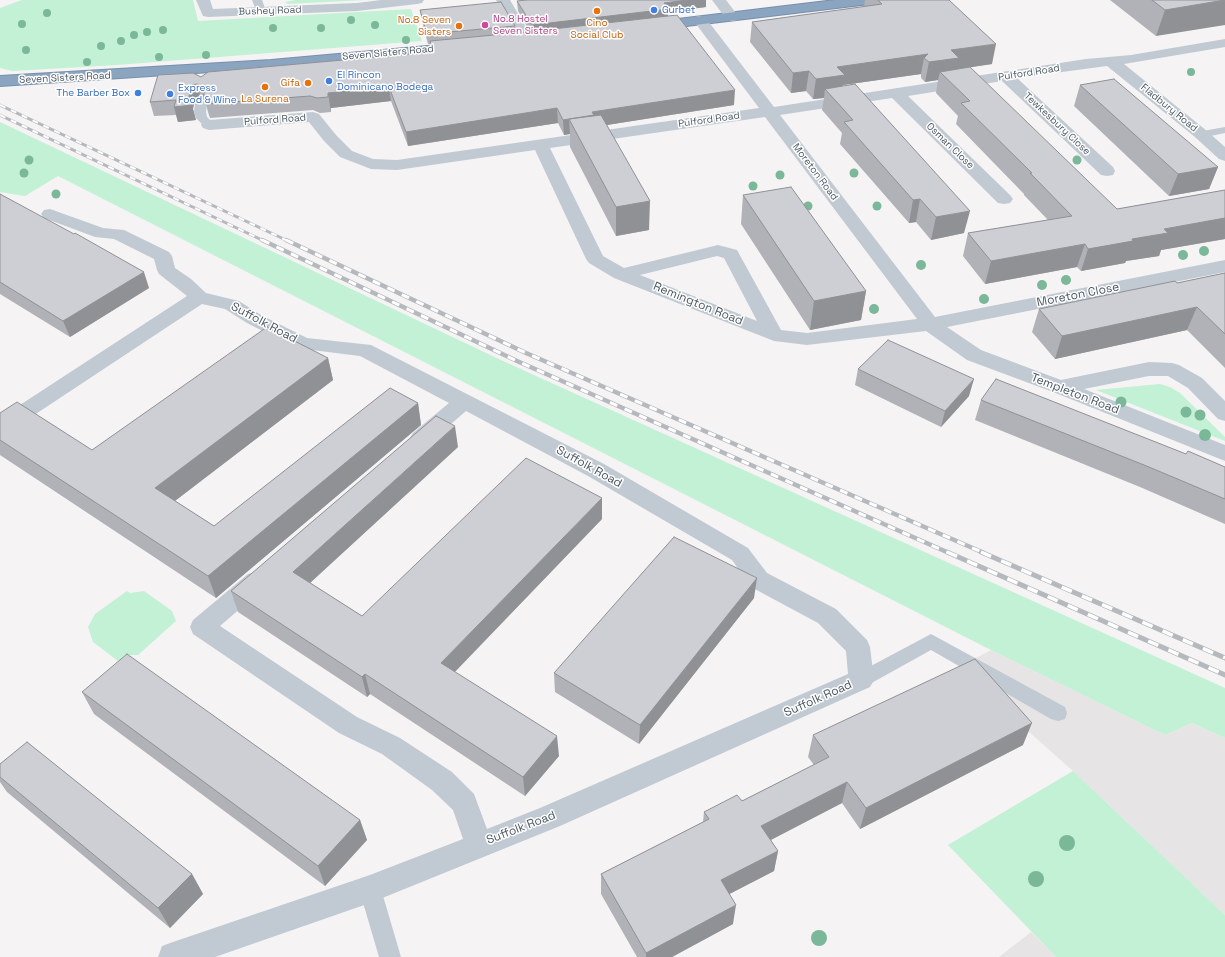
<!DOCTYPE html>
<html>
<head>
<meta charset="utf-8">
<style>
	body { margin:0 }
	canvas { display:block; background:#f5f3f3 }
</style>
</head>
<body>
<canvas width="1225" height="957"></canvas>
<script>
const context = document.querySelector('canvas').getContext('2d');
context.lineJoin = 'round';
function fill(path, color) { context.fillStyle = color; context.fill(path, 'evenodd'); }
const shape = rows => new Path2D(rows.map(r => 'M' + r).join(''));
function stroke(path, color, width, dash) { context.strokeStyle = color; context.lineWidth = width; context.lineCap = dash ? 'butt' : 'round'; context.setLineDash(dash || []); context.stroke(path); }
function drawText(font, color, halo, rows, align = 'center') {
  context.font = font + ' "Space Grotesk",sans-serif'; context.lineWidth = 3; context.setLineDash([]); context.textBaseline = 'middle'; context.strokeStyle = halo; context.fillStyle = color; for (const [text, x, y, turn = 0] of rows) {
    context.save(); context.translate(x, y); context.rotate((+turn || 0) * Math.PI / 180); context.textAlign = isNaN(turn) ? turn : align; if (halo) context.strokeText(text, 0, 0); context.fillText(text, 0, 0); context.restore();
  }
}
fill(shape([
	[991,650,1165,735,1192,723,1225,738,1225,915,1073,771,957,668],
	[1031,932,1056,957,998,957,999,957]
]), '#e6e4e5');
fill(shape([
	[22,0,193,0,198,21,411,9,422,41,117,65,12,71,0,68,0,8],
	[295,0,365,0,287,4,285,2],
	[0,122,503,361,1225,688,1225,738,1192,723,1165,735,991,650,58,176,25,196,0,192],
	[1160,384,1170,387,1180,393,1225,437,1225,441,1096,390],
	[127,591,130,593,144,591,172,611,176,621,138,655,125,655,118,661,93,642,88,627,95,614],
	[1073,771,1225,915,1225,957,1056,957,948,845]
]), '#c3f1d5');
const highway = shape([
	[835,0,877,0,875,3,870,4,653,30,648,29,646,26,648,23,653,22,835,0],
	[461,43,466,44,468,47,466,50,271,68,0,86,0,76,271,60,461,43]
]);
stroke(highway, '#7690ad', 2);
fill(shape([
	[252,0,262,0,266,11,265,13,257,13,252,0],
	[201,100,205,101,207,103,206,112,207,117,215,125,213,127,205,127,196,118,194,112,195,103,197,101,201,100],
	[1225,127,1225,133,1201,138,1197,136,1195,134,1197,132,1225,127],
	[931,634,1065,707,1067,713,1065,719,1058,721,1051,719,931,650,868,685,861,688,854,685,852,680,854,675,931,634],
	[370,879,377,882,381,889,401,957,379,957,359,889,363,882,370,879]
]), '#c1cad2');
fill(shape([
	[196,0,210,0,213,9,357,3,381,0,424,0,422,3,417,4,357,11,208,17,203,16,196,0],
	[496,0,510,0,534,41,532,44,527,45,522,44,496,0],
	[712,0,726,0,739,17,737,20,732,21,727,20,712,0],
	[700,16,705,17,774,107,1086,59,1131,55,1225,39,1225,47,1124,64,1207,131,1225,147,1225,161,1219,159,1195,137,1107,66,1017,78,1113,167,1115,171,1113,175,1107,176,1101,175,1002,81,908,96,1010,195,1013,199,1010,203,1004,204,998,203,892,98,780,115,935,317,1225,260,1225,272,947,327,981,350,1061,380,1149,362,1172,363,1179,365,1202,378,1225,401,1225,421,1218,419,1188,388,1168,376,1149,376,1084,389,1225,445,1225,461,1053,392,967,360,926,331,807,345,774,341,614,278,589,263,586,259,535,150,397,170,371,169,340,157,324,141,309,122,209,130,203,128,201,125,203,122,209,120,313,112,319,114,336,135,352,151,373,159,397,160,759,108,693,20,695,17,700,16],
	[765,117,917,319,807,333,781,330,737,250,718,245,624,268,603,256,550,148,765,117],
	[717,256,724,258,757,321,640,275,717,256],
	[50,209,103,228,124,230,169,252,172,256,175,268,191,279,206,293,239,301,261,315,307,338,371,345,604,464,748,548,767,573,836,609,867,640,870,647,874,680,870,687,560,826,370,903,215,957,158,957,162,946,173,942,370,875,463,839,453,810,432,790,382,754,339,733,193,634,190,627,193,620,248,574,256,572,264,574,268,581,264,588,220,626,357,717,400,738,452,772,474,794,487,829,540,808,848,674,846,651,818,623,751,587,732,560,588,476,466,411,429,443,421,445,413,443,410,438,413,433,449,403,360,356,296,348,247,323,225,309,202,304,7,433,0,435,0,418,187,296,159,274,157,270,154,259,114,239,95,237,44,218,41,214,44,210,50,209]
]), '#c1cad2');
fill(highway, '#8ba5c1');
const railFar2 = shape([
	[0,105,288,241],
	[0,115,264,241]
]);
const railFar1 = shape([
	[262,240,517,361,949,553],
	[286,240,526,353,984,553]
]);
const rail = shape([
	[947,552,1225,675],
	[981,552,1225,658]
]);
stroke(railFar2, '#b5b8bd', 3);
stroke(railFar1, '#b5b8bd', 4.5);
stroke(rail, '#b5b8bd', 5);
stroke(railFar2, '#fff', 2, [6]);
stroke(railFar1, '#fff', 3, [8]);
stroke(rail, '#fff', 3.5, [11]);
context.fillStyle = '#7bb799';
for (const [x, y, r] of [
	[47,13,4],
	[351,20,4],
	[22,24,4],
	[375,25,4],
	[273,28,4],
	[321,28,4],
	[163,30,4],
	[147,32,4],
	[134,35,4],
	[406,40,4],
	[121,41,4],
	[101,46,4],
	[26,50,4],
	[206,55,4],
	[159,57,4],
	[87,62,4],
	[1191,72,4],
	[29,160,4.5],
	[1077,160,4.5],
	[24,173,4.5],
	[854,173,4.5],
	[780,175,4.5],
	[753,186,4.5],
	[56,194,4.5],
	[808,206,4.5],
	[877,206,4.5],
	[1204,251,5],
	[1183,255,5],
	[921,265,5],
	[1066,280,5],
	[1042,285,5],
	[984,299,5],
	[874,309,5],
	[1121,402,5.5],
	[1186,412,5.5],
	[1200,415,5.5],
	[1205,435,6],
	[1067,843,8],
	[1036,879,8],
	[819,938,8]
]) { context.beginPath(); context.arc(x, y, r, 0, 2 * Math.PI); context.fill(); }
fill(shape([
	[521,0,706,0,706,7,668,12,668,16,734,105,607,125,649,230,616,236,570,147,570,134,564,135,558,123,408,146,391,101,331,108,331,112,320,113,313,110,210,118,208,112,205,100,201,99,196,100,194,103,193,109,196,120,178,122,176,115,154,116,150,102,201,77,431,52,430,44,428,44,422,21,420,10,515,26,516,33,530,32,518,11,517,1,522,1],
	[865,0,949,0,992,64,956,69,1117,209,1225,190,1225,239,1161,250,1159,256,1126,261,1125,263,1081,271,1077,267,985,284,963,256,968,233,1048,220,1024,195,1024,194,956,124,958,116,936,93,938,80,925,82,921,78,921,74,843,85,843,86,964,233,931,240,916,222,909,223,840,144,842,133,822,110,824,98,813,99,806,91,791,93,750,42,752,22,864,7],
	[1110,0,1225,0,1156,36],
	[1080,85,1218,167,1209,189,1169,196,1074,106],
	[0,194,149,288,70,337,0,294],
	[743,195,866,291,861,320,810,330,741,224],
	[1225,273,1225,368,1187,330,1055,359,1032,332,1039,309,1177,283],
	[328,358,333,380,175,501,214,526,418,403,421,425,216,598,0,455,0,413,92,450],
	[858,369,969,396,941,427,855,385],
	[981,400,1186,454,1225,467,1225,524,1140,487,975,420],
	[458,447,310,583,362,616,602,519,455,672,559,756,525,796,370,694,367,697,238,612,231,591],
	[754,598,639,744,555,692,554,673],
	[82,692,360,820,367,840,325,886,94,714],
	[813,735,1023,745,860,829,842,803,771,840,778,851,774,871,729,894,733,924,672,957,637,957,601,894,601,874,703,822,704,812,742,801,814,765,808,757],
	[0,764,192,874,203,894,170,928,7,792,0,782]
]), '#b0b2b7');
fill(shape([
	[687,0,706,0,706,7,668,12,668,19,532,35,532,25,664,3],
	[1225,0,1225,25,1156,36,1165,10],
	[996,44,992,64,940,72,938,80,925,82,929,62,951,50],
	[928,54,924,58,921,74,843,85,842,95,825,89,824,98,813,99,816,79,837,67],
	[809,71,806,91,791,93,793,73],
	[197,84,201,99,196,100,194,103,193,109,196,120,178,122,174,107,189,98,190,88,192,85],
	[389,87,391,101,331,108,331,112,328,93],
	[735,90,734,105,594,127,569,119,570,134,564,135,563,120,592,112],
	[557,108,558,123,408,146,406,132],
	[1218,167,1209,189,1169,196,1178,174],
	[920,199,916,222,909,223,913,200],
	[650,201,649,230,616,236,616,207],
	[970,211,964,233,931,240,936,217],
	[1225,218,1225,239,1161,250,1159,256,1126,261,1125,263,1081,271,1088,249,1132,239,1164,229],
	[1085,244,1077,267,985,284,991,261],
	[144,272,149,288,70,337,63,321],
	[866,291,861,320,810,330,814,301],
	[1197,307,1187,330,1055,359,1062,336],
	[328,358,333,380,163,510,155,488],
	[974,379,969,396,941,427,945,411],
	[418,403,421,425,216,598,208,576],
	[455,426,458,447,299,593,293,572],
	[602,498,602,519,444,683,441,663],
	[757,578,754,598,639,744,640,725],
	[365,674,370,694,367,697,362,677],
	[1032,723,1023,745,860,829,866,808],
	[557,736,559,756,525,796,523,777],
	[847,782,842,803,757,847,761,826],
	[360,820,367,840,325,886,318,866],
	[778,851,774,871,718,900,721,880],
	[192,874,203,894,170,928,158,908],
	[736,905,733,924,672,957,646,957,646,953]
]), '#909195');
const building = shape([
	[526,0,687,0,664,3,669,9,532,25,517,1,526,0],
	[878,0,949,0,996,44,951,50,959,58,929,62,924,58,928,54,837,67,845,75,816,79,809,71,793,73,752,22,882,4,878,0],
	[1152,0,1225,0,1165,10,1152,0],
	[501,2,515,26,427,34,420,10,501,2],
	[677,15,735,90,592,112,594,115,563,120,557,108,406,132,389,87,328,93,328,97,317,98,310,96,207,104,204,97,204,87,197,84,192,85,190,88,189,98,192,105,174,107,176,100,150,102,158,75,193,73,201,77,208,72,433,52,430,41,526,32,677,15],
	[970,67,1117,209,1225,190,1225,218,1164,229,1168,233,1132,239,1133,241,1088,249,1085,244,991,261,968,233,1072,216,1030,173,1032,173,961,103,970,101,940,72,970,67],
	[1114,79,1218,167,1178,174,1080,85,1114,79],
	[855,84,970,211,936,217,920,199,913,200,844,122,853,120,825,89,855,84],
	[601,115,650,201,616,207,569,119,601,115],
	[791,187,866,291,814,301,743,195,791,187],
	[0,194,74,234,75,233,144,272,63,321,0,282,0,194],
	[1225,273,1225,334,1197,307,1062,336,1039,309,1175,281,1177,283,1225,273],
	[267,327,328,358,155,488,214,526,390,388,418,403,208,576,0,440,0,413,17,402,92,450,267,327],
	[888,340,974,379,945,411,858,369,888,340],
	[996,379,1186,454,1188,451,1225,467,1225,499,1149,467,981,400,996,379],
	[436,416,455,426,293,572,362,616,526,458,602,498,441,663,557,736,523,777,365,674,362,677,231,591,436,416],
	[674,537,757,578,640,725,554,673,674,537],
	[127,654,360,820,318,866,82,692,127,654],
	[975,659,1032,723,866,808,847,782,761,826,778,851,721,880,736,905,646,953,601,874,709,819,704,812,737,795,742,801,829,757,813,735,975,659],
	[27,742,192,874,158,908,0,777,0,764,27,742]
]);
fill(building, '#cdcfd5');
stroke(building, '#909195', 1);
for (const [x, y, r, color] of [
	[654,10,4,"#3f7fe0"],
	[597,11,4,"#e8710a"],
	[485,25,4,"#d1479c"],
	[459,26,4,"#e8710a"],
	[329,81,4,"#3f7fe0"],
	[308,83,4,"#e8710a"],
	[265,87,4,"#e8710a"],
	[138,93,4,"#3f7fe0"],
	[170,94,4,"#3f7fe0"]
]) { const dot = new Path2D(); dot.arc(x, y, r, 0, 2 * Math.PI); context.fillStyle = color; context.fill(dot); stroke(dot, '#fff', 1.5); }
drawText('10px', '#366cbe', '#fff', [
	["Gurbet",662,10],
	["El Rincon",337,75],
	["Dominicano Bodega",337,87],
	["Express",178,88],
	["Food & Wine",178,100],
	["The Barber Box",130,93,"right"]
], 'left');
drawText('10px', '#4a5661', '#fff', [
	["Bushey Road",270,11,-2],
	["Seven Sisters Road",388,53,-5],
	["Pulford Road",1029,73,-9],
	["Seven Sisters Road",65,78,-3],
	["Fladbury Road",1169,108,39],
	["Pulford Road",275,120,-4],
	["Pulford Road",709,120,-8],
	["Tewkesbury Close",1057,124,43],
	["Osman Close",950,146,44],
	["Moreton Road",815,172,53]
]);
drawText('10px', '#b23c85', '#fff', [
	["No.8 Hostel",493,19],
	["Seven Sisters",493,31]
], 'left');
drawText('10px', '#c56008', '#fff', [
	["No.8 Seven",451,20],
	["Sisters",451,32],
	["Cino",597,23,"center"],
	["Social Club",597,35,"center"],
	["Gifa",300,83],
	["La Surena",265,99,"center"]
], 'right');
drawText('12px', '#4a5661', '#fff', [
	["Moreton Close",1078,295,-11],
	["Remington Road",698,304,22],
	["Suffolk Road",264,323,28],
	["Templeton Road",1075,394,21],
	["Suffolk Road",589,467,29],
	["Suffolk Road",818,699,-24],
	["Suffolk Road",521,828,-21]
]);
</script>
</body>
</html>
